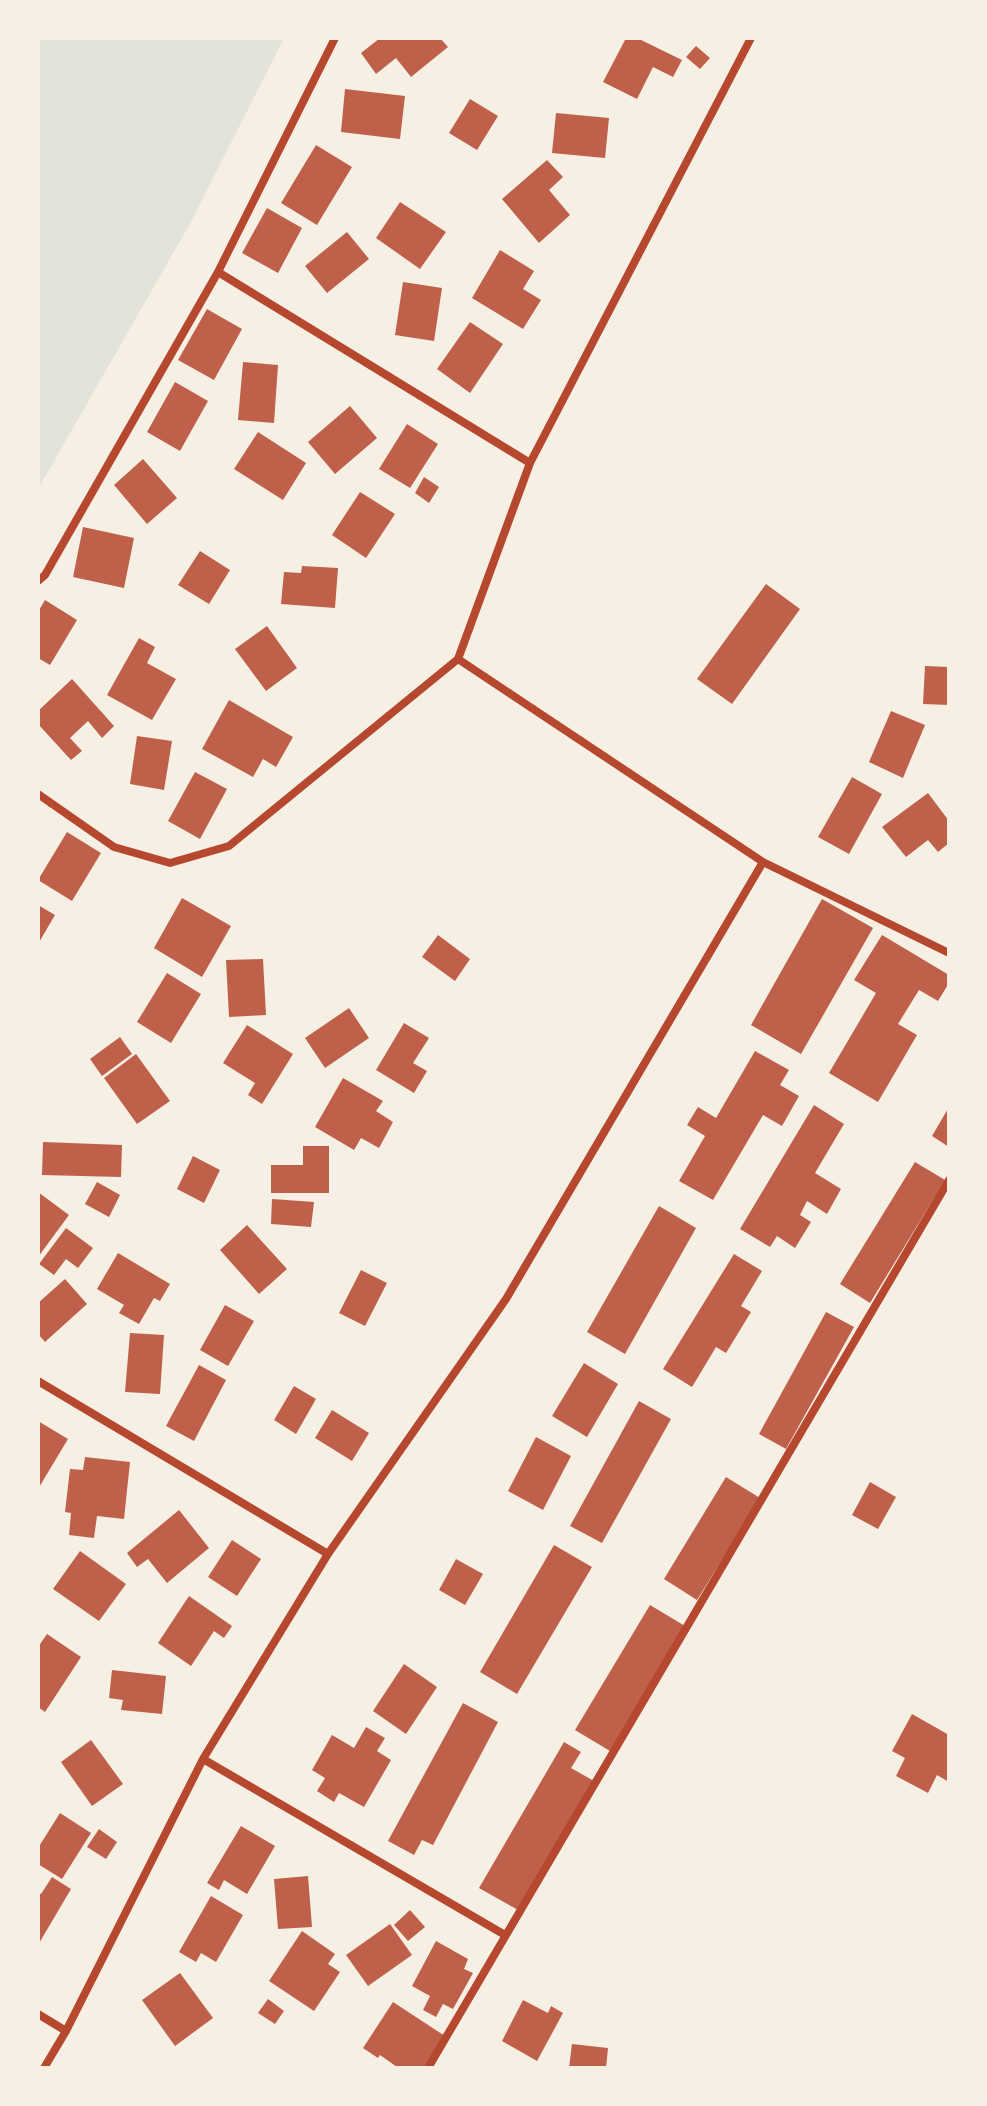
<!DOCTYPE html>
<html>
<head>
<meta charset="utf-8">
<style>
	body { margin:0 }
	#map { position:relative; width:987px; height:2106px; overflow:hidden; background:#f6efe4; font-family:Manrope,sans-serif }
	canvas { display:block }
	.frame { position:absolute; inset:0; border:40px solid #f6efe4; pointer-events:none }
</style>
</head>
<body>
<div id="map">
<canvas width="987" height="2106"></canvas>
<div class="frame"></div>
</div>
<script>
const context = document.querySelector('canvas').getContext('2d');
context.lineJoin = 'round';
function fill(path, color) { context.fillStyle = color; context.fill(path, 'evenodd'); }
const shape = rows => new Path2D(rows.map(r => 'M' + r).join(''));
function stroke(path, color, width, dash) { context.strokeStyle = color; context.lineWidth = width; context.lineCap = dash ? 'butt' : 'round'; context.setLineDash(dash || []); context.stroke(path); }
fill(shape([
	[38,38,284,38,191,222,38,489]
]), '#e2e4dc');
fill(shape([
	[380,38,440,38,448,47,411,77,396,58,376,74,361,53],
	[626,38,637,38,682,60,673,77,653,67,637,99,603,82],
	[696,46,710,58,700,69,686,57],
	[345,89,405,96,400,139,341,132],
	[470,99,498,116,477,150,449,133],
	[556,113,609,118,605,158,552,153],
	[316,145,352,167,317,225,281,203],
	[547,160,563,177,549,190,570,215,539,243,502,199],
	[400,202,446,232,420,269,376,238],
	[267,208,302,228,278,273,242,253],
	[347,232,369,259,327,293,305,266],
	[500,250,534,271,523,289,541,300,523,329,472,298],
	[403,282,442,288,434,341,395,335],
	[207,309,242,329,214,380,178,360],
	[470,322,503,344,470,393,437,369],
	[243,362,278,365,274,423,238,420],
	[175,382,208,401,180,451,147,432],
	[350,406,377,438,335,474,308,442],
	[407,424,438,444,410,488,379,469],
	[258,432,306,463,283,500,234,469],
	[143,459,177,498,147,524,114,485],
	[424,477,439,487,429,503,415,493],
	[360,492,395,514,366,558,332,535],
	[83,527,134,538,124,588,73,577],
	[200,551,230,570,209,604,178,585],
	[302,566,338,568,335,608,281,604,284,572,301,573],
	[766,584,800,609,732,704,697,679],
	[45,600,77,620,50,665,38,658,38,612],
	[267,626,297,668,266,691,235,649],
	[139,638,155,647,147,663,176,679,152,720,107,695],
	[925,666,949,667,949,705,923,704],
	[72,679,114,726,102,738,88,721,70,738,82,751,71,760,38,724,38,711],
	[229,700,293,737,276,767,263,759,253,777,202,749],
	[891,711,925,725,903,778,869,762],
	[137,736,172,741,164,790,130,784],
	[195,772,227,789,200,839,168,821],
	[852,777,882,794,849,854,818,837],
	[928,793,949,821,949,843,938,852,928,840,906,857,882,827],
	[67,832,101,853,72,901,38,880],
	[182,898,231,926,202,977,154,948],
	[822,899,873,928,801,1054,751,1025],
	[38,905,55,915,38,944],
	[438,935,470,959,455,981,422,957],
	[882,935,949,975,949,983,938,1001,919,990,898,1024,917,1035,878,1102,829,1073,876,993,854,980],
	[263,959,266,1015,229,1017,226,960],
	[167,973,201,994,171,1043,137,1022],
	[349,1008,369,1038,325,1068,305,1038],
	[404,1023,429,1038,413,1063,427,1071,414,1093,376,1070],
	[247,1025,293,1054,262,1104,248,1095,255,1083,223,1063],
	[120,1037,132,1054,102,1076,90,1059],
	[755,1051,789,1070,780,1085,799,1096,782,1126,763,1115,713,1200,679,1181,705,1136,687,1125,698,1107,716,1118],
	[136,1054,170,1101,137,1124,104,1078],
	[343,1078,383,1101,376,1111,393,1122,379,1148,361,1138,354,1150,315,1127],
	[814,1105,844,1124,815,1173,841,1189,827,1214,807,1201,800,1215,811,1222,795,1248,777,1236,770,1247,740,1229],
	[949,1107,949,1147,932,1136],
	[43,1142,122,1145,121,1177,42,1175],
	[303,1146,329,1146,329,1193,271,1193,271,1165,303,1165],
	[193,1156,220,1170,204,1203,177,1189],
	[915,1162,945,1180,870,1303,840,1284],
	[97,1182,120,1195,109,1217,85,1204],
	[38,1192,69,1215,38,1257],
	[272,1199,314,1202,311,1227,271,1224],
	[659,1206,696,1228,625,1354,587,1332],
	[247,1225,287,1269,259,1294,220,1250],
	[66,1228,93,1248,78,1268,66,1259,54,1275,39,1264],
	[118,1253,170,1284,160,1301,154,1298,139,1324,119,1313,124,1305,97,1289],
	[734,1254,762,1271,741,1306,751,1312,726,1353,716,1347,692,1387,663,1369],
	[361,1270,387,1283,365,1326,339,1313],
	[65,1279,87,1304,45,1342,38,1334,38,1303],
	[225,1305,254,1321,228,1366,200,1350],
	[826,1312,854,1327,786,1449,759,1434],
	[130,1333,164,1335,160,1394,125,1392],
	[584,1363,618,1384,587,1437,552,1416],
	[199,1365,226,1380,194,1441,166,1426],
	[294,1386,316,1399,296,1434,274,1420],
	[639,1401,671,1419,602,1543,570,1526],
	[332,1410,369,1433,352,1461,315,1438],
	[38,1421,68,1439,38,1489],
	[536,1437,571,1456,543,1510,508,1491],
	[85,1457,130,1462,124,1519,97,1516,94,1538,69,1535,71,1513,65,1512,70,1469,83,1470],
	[726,1477,760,1498,697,1600,664,1579],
	[870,1482,896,1497,878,1529,852,1515],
	[179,1510,209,1548,167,1583,148,1559,137,1567,127,1553],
	[232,1540,261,1559,237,1596,208,1577],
	[554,1545,592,1567,517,1694,480,1672],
	[80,1551,126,1584,99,1621,53,1589],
	[456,1559,483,1574,465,1605,439,1590],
	[189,1596,232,1626,224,1638,214,1631,191,1666,158,1643],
	[650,1605,685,1626,610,1751,575,1730],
	[47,1634,81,1657,45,1712,38,1707,38,1647],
	[404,1664,437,1687,406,1734,373,1711],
	[112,1670,166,1676,162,1714,121,1710,123,1700,109,1698],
	[463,1703,498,1722,433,1845,422,1840,414,1855,388,1841],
	[912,1714,949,1735,949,1782,937,1775,928,1793,896,1776,905,1758,892,1751],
	[366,1727,385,1738,377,1751,391,1760,364,1807,339,1793,334,1802,317,1791,325,1778,312,1770,332,1735,354,1748],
	[91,1740,123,1784,92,1806,61,1762],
	[564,1742,581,1752,571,1768,594,1781,518,1910,479,1888],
	[60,1813,91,1833,62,1879,38,1864,38,1848],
	[241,1826,275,1846,247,1894,224,1880,219,1890,207,1883],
	[99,1829,117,1842,106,1859,87,1847],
	[308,1876,312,1927,278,1929,274,1879],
	[52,1877,71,1889,38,1945,38,1892,41,1894],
	[211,1896,243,1915,216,1962,201,1953,196,1962,179,1952],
	[410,1910,425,1927,408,1941,394,1925],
	[390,1924,412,1955,368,1986,346,1955],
	[302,1931,335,1954,328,1964,340,1972,314,2011,269,1981],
	[436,1941,468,1959,464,1969,473,1973,453,2009,443,2004,436,2017,423,2010,430,1996,412,1986],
	[180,1973,213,2018,175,2046,142,2000],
	[268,1999,284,2011,275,2024,258,2013],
	[523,2000,548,2013,551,2006,563,2013,537,2061,502,2041],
	[393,2002,448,2038,429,2068,397,2068,397,2067,380,2055,378,2058,363,2048],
	[572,2044,608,2048,606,2068,569,2068]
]), '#bf614a');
stroke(shape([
	[218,272,530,463],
	[38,581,45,575,218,272,335,38],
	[458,659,763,862,949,953],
	[38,794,114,847,170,863,229,846,458,659,530,463,751,38],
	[38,1381,328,1554],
	[203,1759,505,1935],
	[38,2014,66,2031],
	[44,2068,66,2031,203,1759,328,1554,506,1299,763,862],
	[428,2068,949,1180]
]), '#b5482f', 8);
</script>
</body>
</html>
